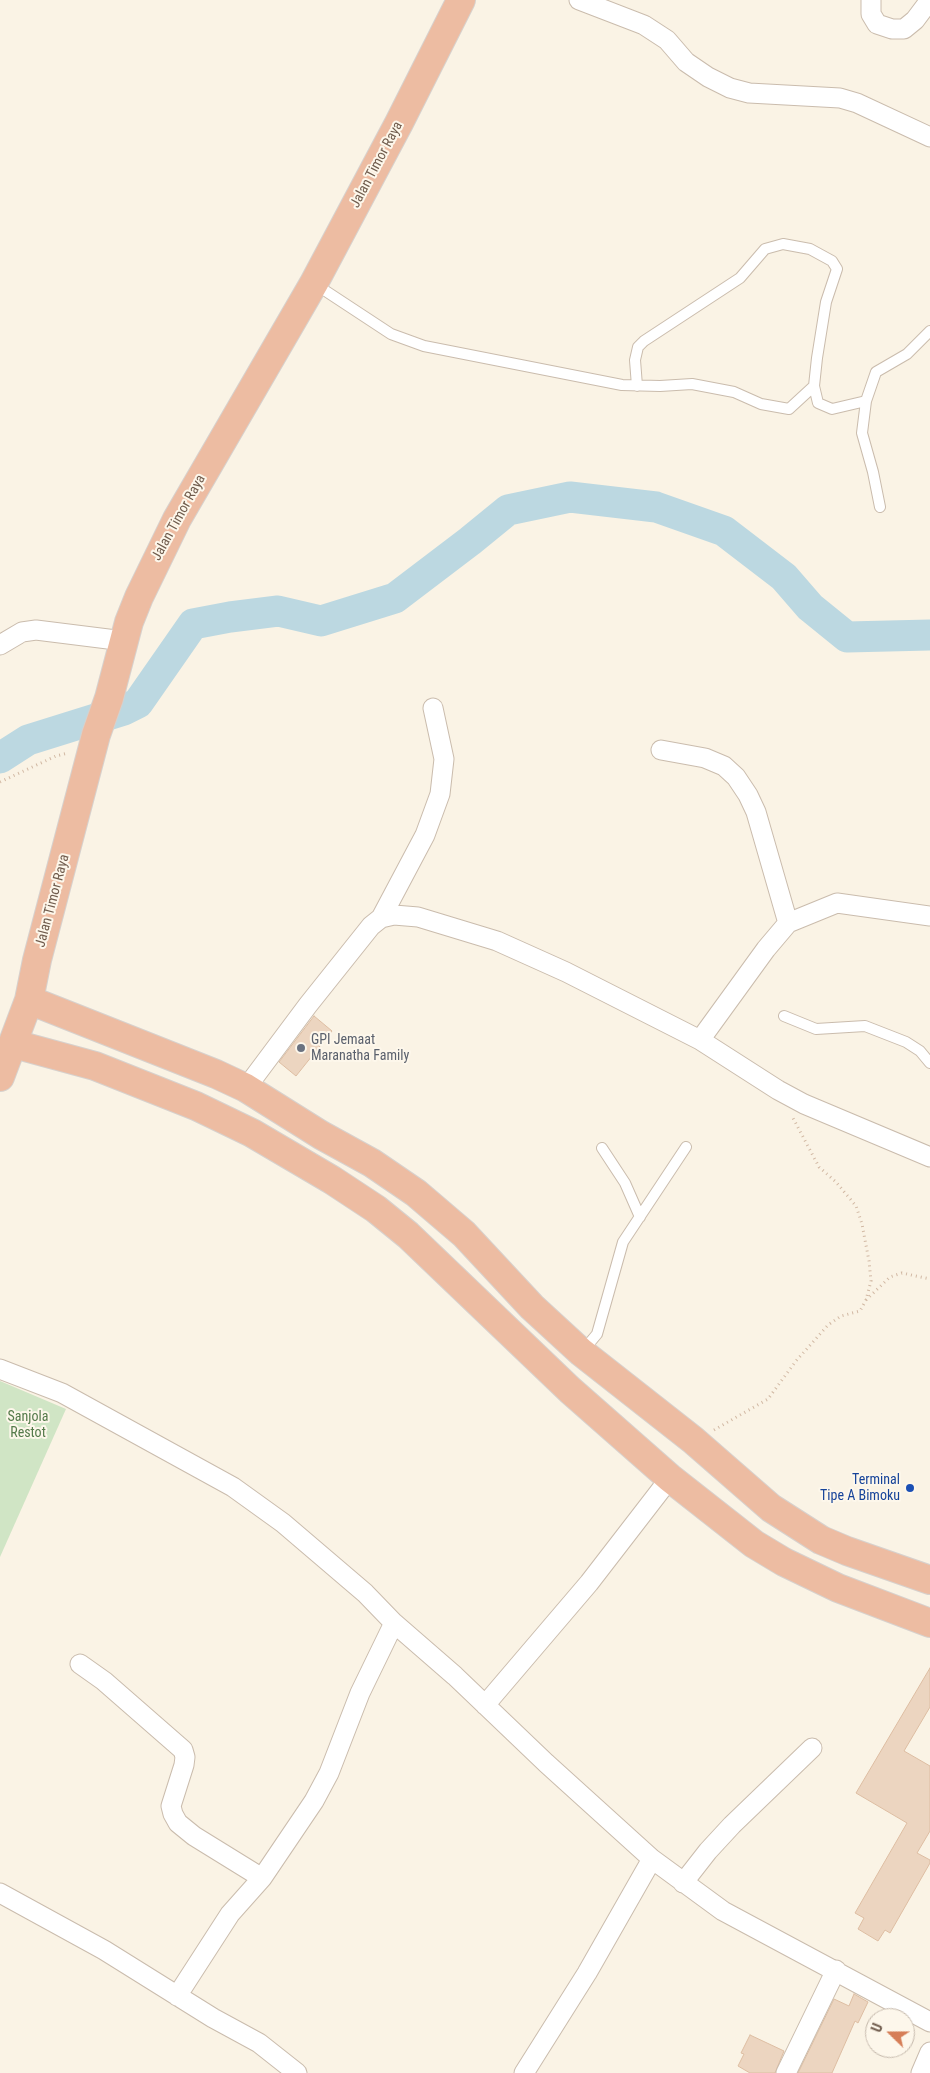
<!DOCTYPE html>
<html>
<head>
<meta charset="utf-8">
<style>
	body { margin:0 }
	#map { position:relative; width:930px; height:2073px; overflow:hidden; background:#faf3e5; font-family:"Roboto Condensed",sans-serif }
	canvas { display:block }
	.north { position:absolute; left:865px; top:2008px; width:50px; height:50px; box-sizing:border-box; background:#fdf7eb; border:1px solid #c5b9ac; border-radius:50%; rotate:292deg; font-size:14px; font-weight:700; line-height:20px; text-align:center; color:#705c4d }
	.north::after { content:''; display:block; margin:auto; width:18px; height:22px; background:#d67e57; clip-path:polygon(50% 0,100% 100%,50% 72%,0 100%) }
</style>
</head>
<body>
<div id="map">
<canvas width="930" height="2073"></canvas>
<div class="north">U</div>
</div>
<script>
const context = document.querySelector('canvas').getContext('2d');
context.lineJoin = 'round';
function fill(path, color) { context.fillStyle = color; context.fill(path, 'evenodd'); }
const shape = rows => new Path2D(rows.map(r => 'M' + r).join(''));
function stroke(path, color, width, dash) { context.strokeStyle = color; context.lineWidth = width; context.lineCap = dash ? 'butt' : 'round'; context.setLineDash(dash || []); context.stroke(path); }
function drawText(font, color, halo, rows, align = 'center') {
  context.font = font + ' "Roboto Condensed",sans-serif'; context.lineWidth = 4; context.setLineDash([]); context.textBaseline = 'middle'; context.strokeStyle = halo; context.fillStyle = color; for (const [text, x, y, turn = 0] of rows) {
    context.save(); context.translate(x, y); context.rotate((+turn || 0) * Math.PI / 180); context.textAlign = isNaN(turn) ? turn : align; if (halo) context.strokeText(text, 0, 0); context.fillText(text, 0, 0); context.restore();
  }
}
fill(shape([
	[0,1381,66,1409,0,1557]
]), '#d0e5c5');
stroke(shape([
	[0,758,28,740,124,710,138,703,193,624,230,617,278,611,321,621,395,598,470,541,508,510,570,497,656,507,724,531,784,577,810,607,847,637,930,635]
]), '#bcd8e1', 31);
const building = shape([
	[314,1016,332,1031,296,1076,279,1062,314,1016],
	[930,1668,930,1707,904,1751,930,1766,930,1831,917,1853,930,1860,930,1863,890,1933,885,1930,878,1941,858,1929,864,1918,855,1913,907,1823,856,1793,930,1668],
	[854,1994,868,2002,858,2023,855,2021,832,2073,798,2073,834,1999,849,2006,854,1994],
	[750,2035,784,2051,775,2073,750,2073,738,2066,744,2054,741,2053,750,2035]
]);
fill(building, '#ecd5c0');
stroke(building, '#ddbda2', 1);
const lane = shape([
	[315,284,391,334,424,346,622,385,660,386,692,384,734,392,761,404,789,409,814,386],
	[637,386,635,360,638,347,644,341,740,278,765,249,783,244,810,249,832,261,837,269,826,302,817,358,814,386,818,403,832,409,866,401],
	[880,507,873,472,862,433,866,401,876,372,907,354,930,331],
	[784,1016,816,1029,865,1026,906,1042,920,1051,930,1063],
	[602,1148,625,1183,640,1217],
	[582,1352,597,1334,623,1242,686,1147]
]);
const street = shape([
	[579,0,644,25,667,40,686,62,708,77,730,88,749,93,840,98,857,103,930,137],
	[871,0,871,14,877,24,892,29,904,29,915,20,930,0],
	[0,645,22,632,36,630,124,641],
	[661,750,705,758,724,766,736,777,748,795,756,812,788,923],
	[930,916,837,903,788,923,766,949,700,1040,778,1090,804,1104,930,1157],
	[381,918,425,835,440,794,444,759,433,708],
	[246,1088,308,1005,371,926,381,918,394,915,418,917,497,941,566,972,700,1040],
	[0,1369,62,1393,233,1487,283,1523,365,1593,394,1623,455,1676,546,1763,652,1859,723,1911,930,2022],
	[80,1664,104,1681,183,1750,185,1757,184,1765,171,1806,173,1814,178,1823,194,1836,262,1878],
	[485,1705,589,1583,670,1478],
	[683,1883,708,1851,732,1825,812,1748],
	[0,1893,104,1950,213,2018,259,2043,297,2073],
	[177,1996,230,1914,262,1878,314,1801,329,1773,360,1693,394,1623],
	[524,2073,587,1973,652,1859],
	[786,2073,836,1970],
	[921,2073,930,2052]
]);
const highway = shape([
	[29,1000,216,1074,246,1088,321,1135,372,1163,416,1193,464,1234,532,1307,581,1352,693,1440,771,1508,821,1540,847,1551,930,1580],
	[14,1044,95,1066,196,1106,252,1133,332,1180,376,1209,408,1235,570,1390,670,1478,754,1544,784,1562,838,1588,930,1623],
	[0,1077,29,1000,37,960,96,735,109,698,129,622,139,597,177,519,314,283,399,123,461,0]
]);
stroke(lane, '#cabcad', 12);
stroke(street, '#cabcad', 21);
stroke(highway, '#d7d1cd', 30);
stroke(shape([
	[0,782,56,756,68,753],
	[866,1300,890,1277,902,1273,930,1279],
	[714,1430,768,1399,796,1361,828,1325,841,1316,860,1311,866,1300,871,1281,869,1261,862,1224,856,1206,836,1182,819,1167,793,1118]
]), '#d1b8a3', 3, [1, 4]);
stroke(lane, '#fff', 10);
stroke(street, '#fff', 19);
stroke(highway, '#edbca2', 28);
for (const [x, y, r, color] of [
	[301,1048,5,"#6b7280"],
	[910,1488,5,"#1a4fb4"]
]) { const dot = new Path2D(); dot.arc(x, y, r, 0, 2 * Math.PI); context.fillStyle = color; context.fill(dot); stroke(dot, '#fdf7eb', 2); }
drawText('14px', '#705c4d', '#fdf7eb', [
	["Jalan Timor Raya",377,165,-62],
	["Jalan Timor Raya",179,518,-61],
	["Jalan Timor Raya",53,901,-75]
]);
drawText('14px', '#5b616d', '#fdf7eb', [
	["GPI Jemaat",311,1040],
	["Maranatha Family",311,1056]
], 'left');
drawText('14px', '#547a4a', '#fdf7eb', [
	["Sanjola",28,1417],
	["Restot",28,1433]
]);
drawText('14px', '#164399', '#fdf7eb', [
	["Terminal",900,1480],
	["Tipe A Bimoku",900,1496]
], 'right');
</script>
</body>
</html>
